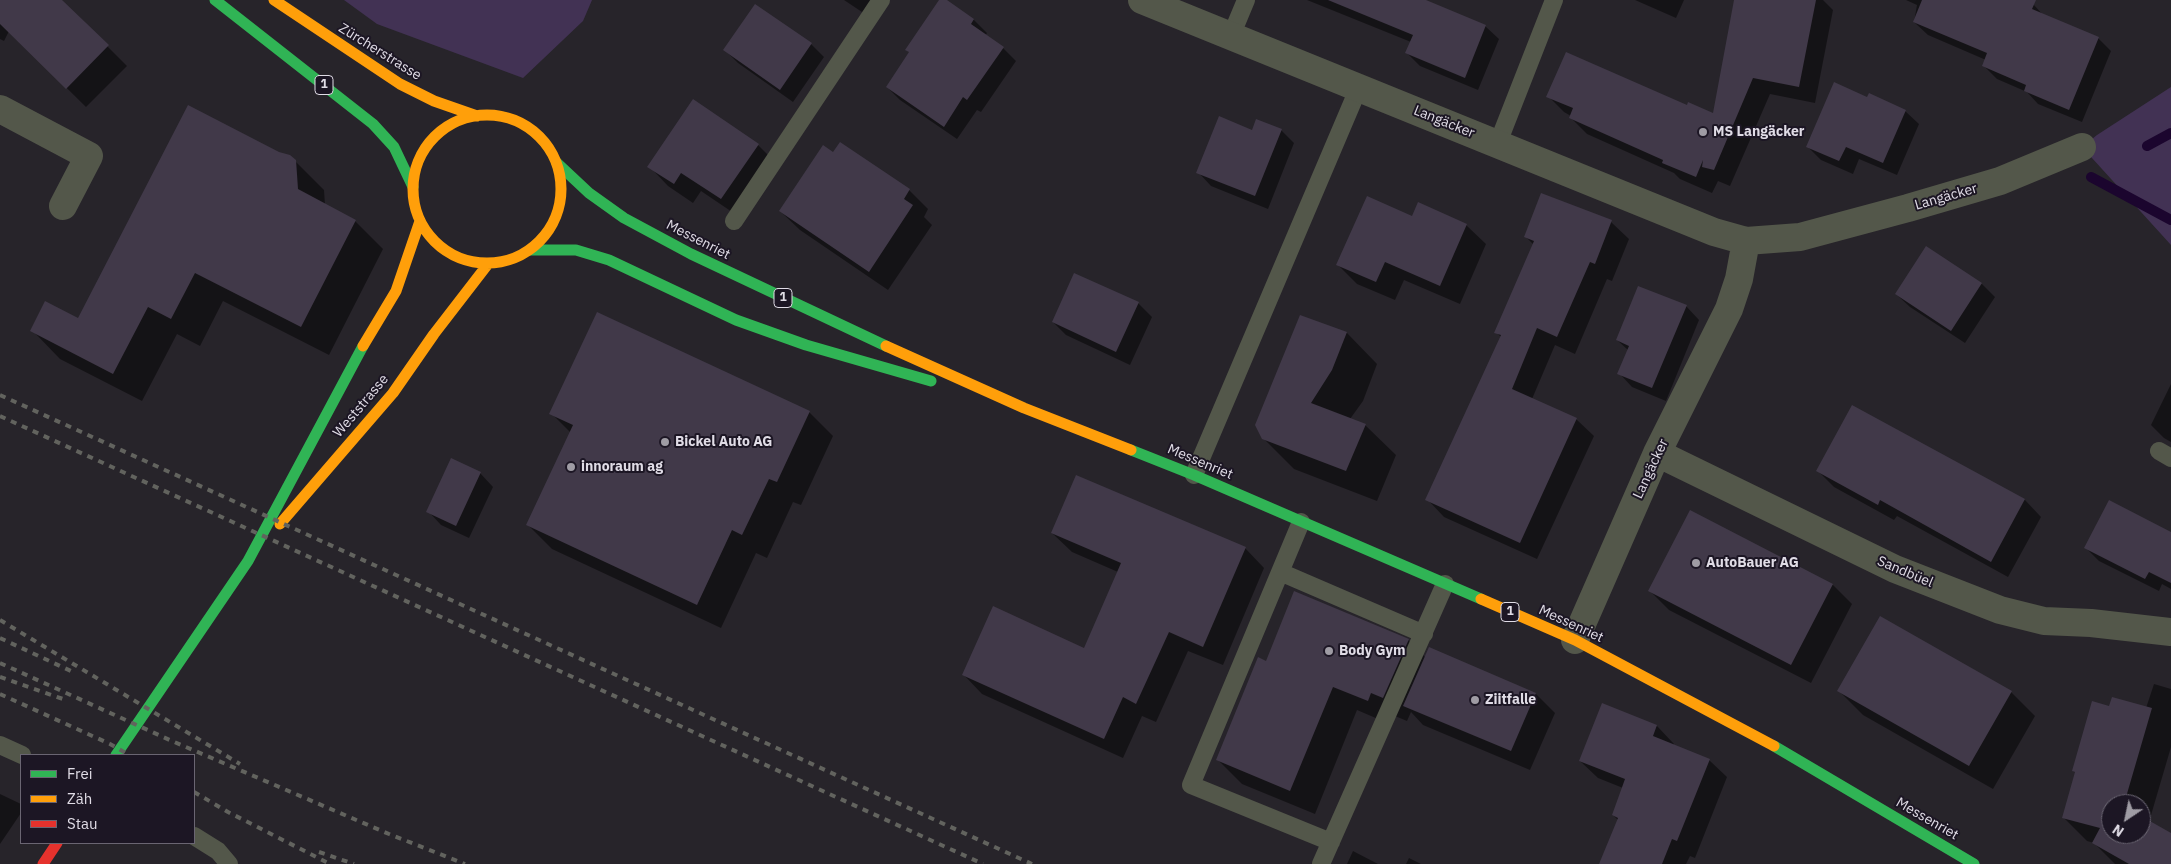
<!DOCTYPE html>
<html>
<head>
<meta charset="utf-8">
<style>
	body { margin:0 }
	#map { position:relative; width:2171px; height:864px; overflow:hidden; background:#27242a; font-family:"IBM Plex Sans",sans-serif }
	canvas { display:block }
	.legend { position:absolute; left:20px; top:754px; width:175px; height:90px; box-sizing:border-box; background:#1c1624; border:1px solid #6a6572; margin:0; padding:6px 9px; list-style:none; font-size:15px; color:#e0dce6 }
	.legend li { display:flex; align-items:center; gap:10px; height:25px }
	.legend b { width:25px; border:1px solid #6a6572 }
	.north { position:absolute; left:2101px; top:794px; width:50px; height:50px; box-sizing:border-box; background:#1c1624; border:1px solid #6a6572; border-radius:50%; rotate:214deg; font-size:14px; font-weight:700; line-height:20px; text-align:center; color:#e0dce6 }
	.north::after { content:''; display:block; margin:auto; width:18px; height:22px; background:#9f9ca4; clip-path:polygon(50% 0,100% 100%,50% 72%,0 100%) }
</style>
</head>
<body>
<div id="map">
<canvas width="2171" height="864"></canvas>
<ul class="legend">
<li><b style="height:6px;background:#30b455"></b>Frei</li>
<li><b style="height:6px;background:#ff9f0a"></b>Zäh</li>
<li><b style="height:6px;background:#e5322d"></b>Stau</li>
</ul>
<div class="north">N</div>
</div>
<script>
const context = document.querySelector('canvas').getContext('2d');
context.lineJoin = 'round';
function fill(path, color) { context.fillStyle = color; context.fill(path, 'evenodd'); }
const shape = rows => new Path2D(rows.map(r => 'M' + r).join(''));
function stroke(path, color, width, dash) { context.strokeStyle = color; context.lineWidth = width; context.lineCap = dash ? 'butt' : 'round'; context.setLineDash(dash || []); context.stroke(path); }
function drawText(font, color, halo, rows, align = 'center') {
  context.font = font + ' "IBM Plex Sans",sans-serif'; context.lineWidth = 4; context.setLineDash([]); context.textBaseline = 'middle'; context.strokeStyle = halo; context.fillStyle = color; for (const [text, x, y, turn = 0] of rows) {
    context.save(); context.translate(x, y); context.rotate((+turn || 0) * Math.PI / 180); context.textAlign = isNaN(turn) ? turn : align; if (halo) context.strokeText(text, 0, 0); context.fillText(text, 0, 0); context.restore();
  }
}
fill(shape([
	[344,0,592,0,583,21,523,78,377,24],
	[2171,87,2171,245,2082,147,2097,135]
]), '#423254');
fill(shape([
	[0,0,61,0,127,66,86,107,9,31,4,41,0,39],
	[844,0,874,0,865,14],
	[941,0,945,0,974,20,987,33,985,36,1003,48,1016,61,981,112,977,110,957,139,900,100,887,87,910,53],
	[1307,0,1423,0,1485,26,1499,39,1478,90,1420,66,1407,53,1411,42],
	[1635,0,1684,0,1676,18],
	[1736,0,1823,0,1833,10,1815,103,1770,94,1730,186,1718,181,1712,193,1680,179,1674,173,1587,134,1571,118,1571,116,1564,112,1548,96,1687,106,1714,114],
	[1906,0,2021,0,2034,5,2043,15,2098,38,2111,51,2082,122,2038,104,2027,92,1997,79,1984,66,1986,60,1928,35,1914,22,1917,5],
	[811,44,824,57,793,102,738,63,725,50],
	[1868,99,1905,111,1919,124,1897,175,1859,159,1853,174,1821,160,1807,146],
	[1281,130,1294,143,1268,209,1211,186,1198,172,1253,131],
	[758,145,777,164,741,218,701,191,693,203,668,186,649,166],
	[834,154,909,190,928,209,924,217,932,225,888,290,800,230,780,211],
	[295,161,324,190,325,205,355,221,383,249,329,355,223,301,200,346,177,334,142,401,60,359,32,330,78,320],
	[1542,195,1611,222,1629,239,1612,281,1607,279,1575,354,1555,345,1532,399,1576,419,1594,436,1537,559,1444,517,1427,499,1501,337,1496,332,1534,245,1525,236],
	[1413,218,1466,225,1486,244,1460,304,1404,280,1395,300,1357,284,1338,265],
	[1926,248,1982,284,1995,297,1965,343,1910,307,1896,294],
	[1138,303,1152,317,1130,365,1066,335,1053,322],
	[1686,306,1699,320,1666,401,1632,387,1619,373,1628,350,1617,340],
	[597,313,809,412,833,436,801,505,793,502,767,558,756,553,721,628,552,549,528,525,571,433,551,413],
	[1301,316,1347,333,1377,364,1363,401,1350,419,1365,425,1396,455,1377,501,1294,469,1263,438],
	[2171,384,2171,442,2164,438,2151,425],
	[1852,407,2025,500,2041,517,2008,577,1897,516,1894,520,1834,487,1818,471],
	[480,473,493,487,469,538,441,525,428,511],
	[1690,512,1833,585,1852,604,1811,683,1669,610,1650,591],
	[1052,533,1245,548,1264,568,1223,665,1188,651,1156,722,1142,716,1123,758,982,694,963,674,1085,650,1118,572,1072,552],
	[2171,533,2171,589,2162,584,2159,591,2099,561,2086,548],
	[1408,640,1425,657,1536,694,1555,713,1530,770,1423,725,1411,712,1407,721,1395,716,1392,725,1357,710,1315,814,1242,784,1218,760,1267,662],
	[2154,684,2171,689,2171,747,2149,822,2171,835,2171,864,2115,864,2094,843,2087,841,2063,817,2076,773,2073,771,2110,708,2146,708],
	[2111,804,2141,804,2141,834,2111,834],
	[1839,691,2011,692,2035,716,1993,789,1863,715],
	[1657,726,1674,744,1673,746,1709,760,1727,777,1695,858,1690,856,1686,864,1601,864,1618,820,1613,815,1623,788,1598,778,1580,761],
	[0,794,21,804,21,813,0,844],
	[1353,851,1378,864,1347,864],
	[1409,858,1421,864,1406,864]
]), '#0007');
stroke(shape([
	[2147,146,2171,133],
	[2091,177,2171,220]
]), '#1b052e', 10);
fill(shape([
	[0,0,62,0,109,45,66,89,0,24],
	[939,0,947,0,974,19,971,24,1004,47,967,100,963,97,944,127,886,87,909,52,905,50],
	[1328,0,1426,0,1486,25,1465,78,1405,53,1413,35],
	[1734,0,1816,0,1799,87,1753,78,1714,170,1702,167,1703,160,1696,177,1662,163,1663,160,1569,118,1573,108,1546,97,1566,52,1687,105,1688,102,1713,113],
	[1922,0,2036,0,2032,9,2099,37,2069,110,2024,91,2026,85,1982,66,1987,53,1913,22],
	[755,4,812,43,780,90,723,50],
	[1834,82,1867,97,1869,93,1906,110,1883,163,1846,147,1839,161,1806,147],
	[693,99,759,144,721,199,681,173,674,184,647,167],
	[188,105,279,152,290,155,296,160,298,189,356,220,301,327,195,273,171,319,148,307,113,374,30,331,45,301,78,318],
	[1219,116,1252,130,1256,119,1282,129,1255,196,1196,173],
	[840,142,910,189,904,199,913,205,869,272,779,211,823,145,833,152],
	[1541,193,1612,220,1595,264,1590,262,1557,337,1537,328,1512,389,1577,418,1520,543,1425,500,1501,335,1494,333,1534,241,1524,237],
	[1367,196,1412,216,1418,202,1467,224,1440,286,1385,262,1376,282,1336,265],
	[1926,246,1982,283,1951,331,1895,294],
	[1074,273,1139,302,1116,352,1052,322],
	[1638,286,1687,305,1652,388,1617,374,1629,346,1616,340],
	[597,312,810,411,777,482,769,479,742,535,732,530,697,605,526,525,573,425,549,414],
	[1300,315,1347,332,1332,370,1311,403,1366,424,1346,471,1262,439,1255,425],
	[1852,405,2025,499,1991,562,1880,500,1878,505,1816,471],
	[451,458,481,472,456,526,426,512],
	[1076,475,1246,547,1203,647,1169,632,1136,704,1123,697,1104,739,962,675,993,606,1084,648,1121,563,1051,533],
	[2109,500,2171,532,2171,583,2149,572,2145,579,2084,548],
	[1690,510,1833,584,1791,665,1648,591],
	[1294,591,1409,639,1383,698,1371,693,1368,701,1333,687,1290,791,1216,760,1258,657,1266,661],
	[1880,616,2012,691,1969,766,1837,691],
	[1429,647,1536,693,1511,751,1403,706],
	[2112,697,2152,708,2124,804,2111,804,2111,834,2141,834,2141,816,2171,833,2171,864,2129,864,2092,843,2100,828,2062,818,2075,772,2072,771,2092,701,2109,706],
	[1602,703,1657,725,1653,736,1710,759,1677,841,1672,839,1662,864,1599,864,1618,818,1612,815,1625,779,1579,761]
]), '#413949');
stroke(shape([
	[1231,36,1246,0],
	[1498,143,1554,0],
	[734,221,881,0],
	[2159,451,2171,458],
	[1194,475,1359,87],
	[1301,522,1191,785,1331,842],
	[1280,572,1424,634],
	[0,745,22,755],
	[194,836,218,851,229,864],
	[1321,864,1445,584]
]), '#53574a', 18);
stroke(shape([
	[1142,0,1714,232,1746,241,1739,279,1729,309,1657,453,1575,640],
	[0,109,89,156,63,206],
	[1746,241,1800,237,1908,208,2000,181,2082,147],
	[1657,453,1895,569,2000,610,2044,621,2091,623,2171,632]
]), '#53574a', 28);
stroke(shape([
	[215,0,373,124,394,147,413,187],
	[557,163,589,193,624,218,691,254,886,346],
	[531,250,576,250,609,260,736,320,806,345,931,381],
	[1131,450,1194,475,1481,599],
	[1774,746,1974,864],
	[116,755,248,561,363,346]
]), '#30b455', 11);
stroke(shape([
	[274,0,400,84,434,101,477,116],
	'413 189a74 74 0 1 1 148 0a74 74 0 1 1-148 0Z',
	[363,346,396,291,420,221],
	[886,346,1024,408,1131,450],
	[280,524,393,393,434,334,488,264],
	[1481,599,1575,640,1774,746]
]), '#ff9f0a', 11);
stroke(shape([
	[43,864,57,843]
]), '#e5322d', 11);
stroke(shape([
	[0,395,1032,864],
	[0,416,983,864],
	[0,620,240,764],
	[0,638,73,672],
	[0,663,172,741,389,834,465,864],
	[0,677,63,699],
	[0,694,110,744,129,755],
	[194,792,228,812,330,864],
	[319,852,354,864]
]), '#62635e', 4, [6, 6]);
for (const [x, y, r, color] of [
	[1703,132,5,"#9f9ca4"],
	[665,442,5,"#9f9ca4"],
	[571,467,5,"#9f9ca4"],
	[1696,563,5,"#9f9ca4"],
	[1329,651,5,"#9f9ca4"],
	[1475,700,5,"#9f9ca4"]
]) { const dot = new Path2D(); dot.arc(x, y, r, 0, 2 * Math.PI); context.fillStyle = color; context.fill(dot); stroke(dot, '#1c1624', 2); }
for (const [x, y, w] of [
	[324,85,18],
	[783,298,18],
	[1510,612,18]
]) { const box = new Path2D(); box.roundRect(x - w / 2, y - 9.5, w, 19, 4); context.fillStyle = '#1c1624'; context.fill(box); stroke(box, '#e0dce6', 1); }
drawText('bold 12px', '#e0dce6', null, [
	["1",324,85],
	["1",783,298],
	["1",1510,612]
]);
drawText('14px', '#e0dce6', '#1c1624', [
	["Zürcherstrasse",380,52,32],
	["Langäcker",1444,122,22],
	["Langäcker",1946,197,-16],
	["Messenriet",698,240,27],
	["Weststrasse",361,406,-50],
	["Messenriet",1200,462,23],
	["Langäcker",1651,469,-65],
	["Sandbüel",1905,572,23],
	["Messenriet",1571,624,25],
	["Messenriet",1927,819,30]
]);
drawText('bold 14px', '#e0dce6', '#1c1624', [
	["MS Langäcker",1713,132],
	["Bickel Auto AG",675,442],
	["innoraum ag",581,467],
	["AutoBauer AG",1706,563],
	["Body Gym",1339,651],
	["Ziitfalle",1485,700]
], 'left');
</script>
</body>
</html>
